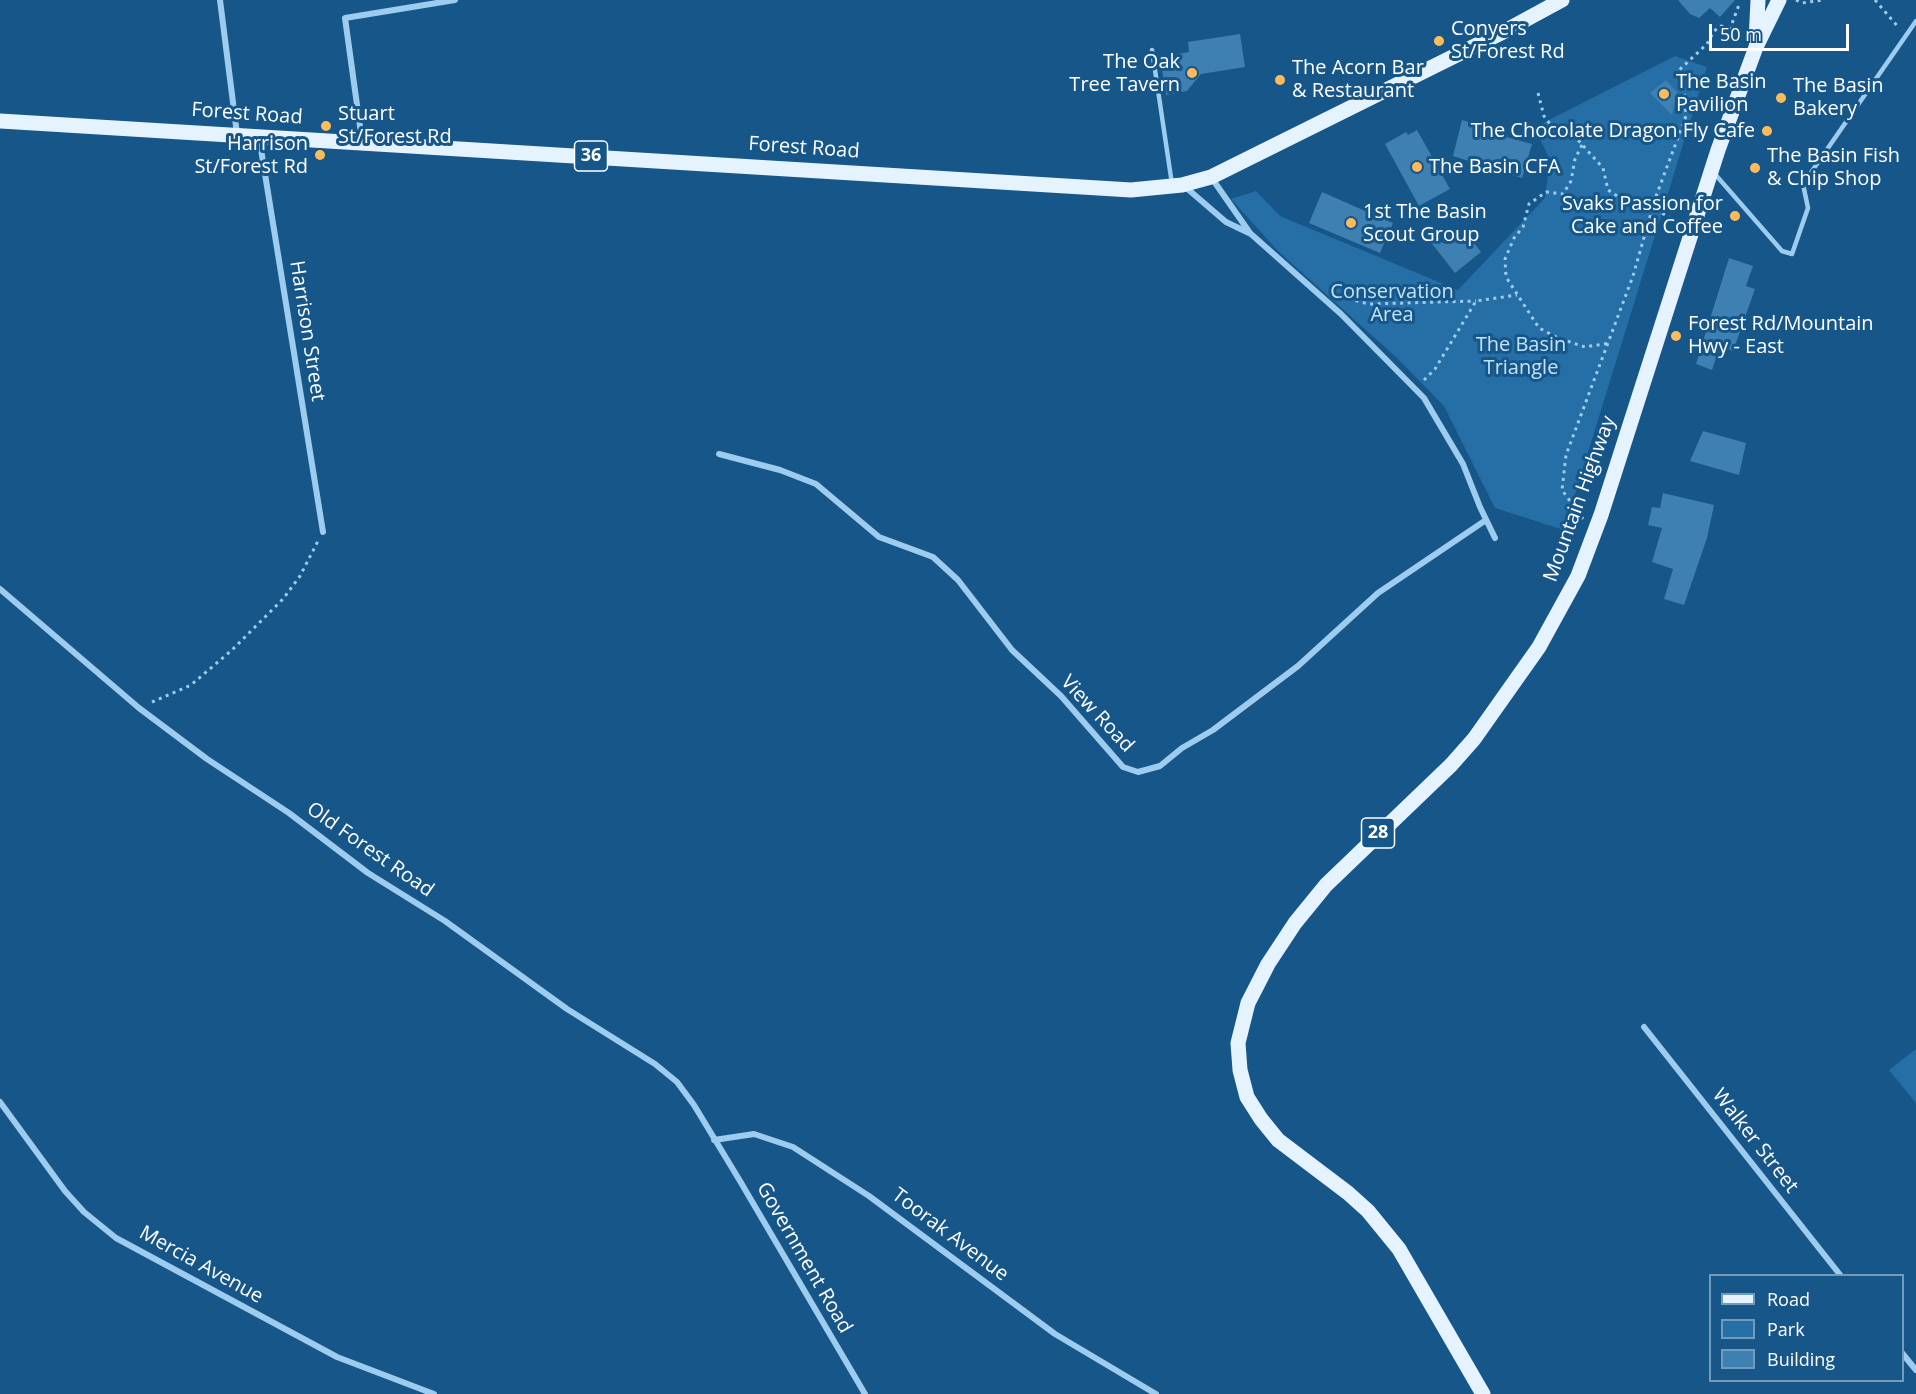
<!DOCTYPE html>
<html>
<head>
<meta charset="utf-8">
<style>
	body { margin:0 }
	#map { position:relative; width:1916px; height:1394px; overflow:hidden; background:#165689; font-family:"Open Sans",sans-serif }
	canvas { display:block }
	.legend { position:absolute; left:1709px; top:1274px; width:195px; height:108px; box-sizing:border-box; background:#165689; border:2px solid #739ab8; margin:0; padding:8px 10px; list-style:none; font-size:18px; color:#fff }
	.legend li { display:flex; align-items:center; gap:12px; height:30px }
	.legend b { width:30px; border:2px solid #739ab8 }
	.scale { position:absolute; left:1709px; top:24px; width:140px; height:27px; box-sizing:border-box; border:3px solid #fff; border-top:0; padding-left:8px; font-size:18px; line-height:21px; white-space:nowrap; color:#fff; -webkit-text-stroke:4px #165689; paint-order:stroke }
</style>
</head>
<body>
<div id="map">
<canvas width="1916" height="1394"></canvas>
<ul class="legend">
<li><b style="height:8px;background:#e5f2ff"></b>Road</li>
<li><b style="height:16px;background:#256fa6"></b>Park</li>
<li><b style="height:16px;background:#3e80b2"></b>Building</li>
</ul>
<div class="scale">50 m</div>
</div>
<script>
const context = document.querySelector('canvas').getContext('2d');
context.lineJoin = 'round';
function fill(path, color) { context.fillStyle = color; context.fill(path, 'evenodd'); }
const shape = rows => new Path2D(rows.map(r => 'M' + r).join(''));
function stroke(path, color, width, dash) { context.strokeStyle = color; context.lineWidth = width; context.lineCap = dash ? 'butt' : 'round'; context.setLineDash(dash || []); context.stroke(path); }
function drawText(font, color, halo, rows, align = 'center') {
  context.font = font + ' "Open Sans",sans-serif'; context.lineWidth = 6; context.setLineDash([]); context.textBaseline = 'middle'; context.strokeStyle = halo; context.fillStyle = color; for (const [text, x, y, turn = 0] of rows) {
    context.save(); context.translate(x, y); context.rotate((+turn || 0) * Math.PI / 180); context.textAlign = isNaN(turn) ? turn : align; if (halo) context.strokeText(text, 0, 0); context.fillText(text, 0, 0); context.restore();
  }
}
fill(shape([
	[1675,56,1707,67,1564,530,1495,508,1444,406,1396,357,1278,251,1231,199,1256,191,1280,216,1458,290,1545,198,1550,161,1535,127],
	[1916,1049,1916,1103,1889,1070]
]), '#256fa6');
fill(shape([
	[1678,0,1735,0,1720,17,1710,8,1699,18,1690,14],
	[1240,34,1245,67,1201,74,1187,91,1166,95,1160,57,1189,52,1188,42],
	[1666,80,1677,92,1672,115,1650,93],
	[1462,120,1504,132,1503,136,1532,144,1522,178,1453,156],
	[1417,130,1450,189,1419,206,1385,144,1406,132,1408,135],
	[1322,192,1372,214,1375,207,1391,213,1388,221,1393,223,1380,253,1309,223],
	[1464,230,1481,252,1455,273,1426,236,1446,244],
	[1729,258,1753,266,1746,286,1755,289,1733,351,1726,348,1724,354,1718,352,1712,370,1696,364],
	[1703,431,1746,443,1739,475,1690,461],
	[1663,493,1714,505,1707,538,1684,605,1664,599,1673,569,1652,562,1662,528,1648,525,1652,507,1660,508]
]), '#3e80b2');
stroke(shape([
	[1796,0,1802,3,1823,0],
	[1875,0,1899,28],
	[1727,37,1740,2],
	[1538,93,1544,116,1556,132,1578,140,1603,168,1608,190,1628,203,1646,205,1677,221],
	[1582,145,1575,159,1571,181,1563,194,1546,192,1529,204,1523,227,1514,238,1505,259,1506,277,1539,328,1558,338,1585,347,1610,343],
	[1341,297,1369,304,1476,301],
	[1424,380,1435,369,1476,301,1517,295],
	[1583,519,1562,490,1566,455,1633,276,1655,199,1686,116,1684,89,1677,72,1707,44,1714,31,1721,26,1731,28],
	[152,702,191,685,232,650,283,599,300,576,318,541]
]), '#9dccee', 3, [3, 4.5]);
stroke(shape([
	[1152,50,1172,184],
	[1714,173,1782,251,1792,254,1808,208,1803,184,1916,21]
]), '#9dccee', 4.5);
stroke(shape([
	[220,0,237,134],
	[259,137,323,532],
	[362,141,345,18,455,0],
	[1211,177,1250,233],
	[1183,185,1226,222,1251,234,1341,314,1424,398,1463,464,1480,507,1495,538],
	[719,454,780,470,816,484,879,537,933,557,958,580,1012,650,1061,696,1123,767,1138,772,1160,766,1182,748,1213,730,1298,666,1378,593,1486,520],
	[0,589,139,708,207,759,289,813,368,873,445,921,567,1009,655,1064,677,1082,694,1105,740,1181,865,1394],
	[1644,1027,1841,1276],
	[0,1102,65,1191,84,1212,116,1238,337,1357,434,1394],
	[714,1140,754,1134,793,1147,869,1196,1055,1334,1156,1394],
	[1902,1353,1916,1370]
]), '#9dccee', 6);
stroke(shape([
	[1756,41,1758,0],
	[0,121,1131,190,1182,185,1211,177,1503,32,1562,0],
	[1483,1394,1399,1249,1368,1211,1348,1193,1278,1140,1261,1119,1247,1097,1240,1070,1238,1043,1248,1003,1268,964,1295,923,1326,885,1451,765,1474,739,1539,647,1578,576,1601,515,1718,150,1756,47,1779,0]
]), '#e5f2ff', 15);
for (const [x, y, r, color] of [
	[1439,41,6,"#ffbb5b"],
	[1192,73,6,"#ffbb5b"],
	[1280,80,6,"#ffbb5b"],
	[1664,94,6,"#ffbb5b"],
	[1781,98,6,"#ffbb5b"],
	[326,126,6,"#ffbb5b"],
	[1767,131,6,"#ffbb5b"],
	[320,155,6,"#ffbb5b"],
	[1417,167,6,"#ffbb5b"],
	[1755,168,6,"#ffbb5b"],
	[1735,216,6,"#ffbb5b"],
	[1351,223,6,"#ffbb5b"],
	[1676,336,6,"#ffbb5b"]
]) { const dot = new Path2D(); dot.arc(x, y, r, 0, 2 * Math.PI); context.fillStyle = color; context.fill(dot); stroke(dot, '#165689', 2); }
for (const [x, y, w] of [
	[591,156,33],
	[1378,833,33]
]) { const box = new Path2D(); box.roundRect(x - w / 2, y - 15, w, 30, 4.5); context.fillStyle = '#165689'; context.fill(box); stroke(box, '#fff', 1.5); }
drawText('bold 18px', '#fff', null, [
	["36",591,156],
	["28",1378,833]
]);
drawText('20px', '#fff', '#165689', [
	["Conyers",1451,29],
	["St/Forest Rd",1451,52],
	["The Oak",1180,62,"right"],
	["Tree Tavern",1180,85,"right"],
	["The Acorn Bar",1292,68],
	["& Restaurant",1292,91],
	["The Basin",1676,82],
	["Pavilion",1676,105],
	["The Basin",1793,86],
	["Bakery",1793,109],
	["Stuart",338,114],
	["St/Forest Rd",338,137],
	["The Chocolate Dragon Fly Cafe",1755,131,"right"],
	["Harrison",308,144,"right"],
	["St/Forest Rd",308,167,"right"],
	["The Basin Fish",1767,156],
	["& Chip Shop",1767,179],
	["The Basin CFA",1429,167],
	["Svaks Passion for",1723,204,"right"],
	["Cake and Coffee",1723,227,"right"],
	["1st The Basin",1363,212],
	["Scout Group",1363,235],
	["Forest Rd/Mountain",1688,324],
	["Hwy - East",1688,347]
], 'left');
drawText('20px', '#fff', '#165689', [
	["Forest Road",247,114,4],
	["Forest Road",804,148,4],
	["Harrison Street",307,331,81],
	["Mountain Highway",1580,499,-70],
	["View Road",1097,714,47],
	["Old Forest Road",370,850,35],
	["Walker Street",1755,1141,52],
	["Toorak Avenue",950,1235,37],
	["Government Road",804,1258,60],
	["Mercia Avenue",201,1265,29]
]);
drawText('20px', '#c3e3fa', '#165689', [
	["Conservation",1392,292],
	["Area",1392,315],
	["The Basin",1521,345],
	["Triangle",1521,368]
]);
</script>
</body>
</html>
